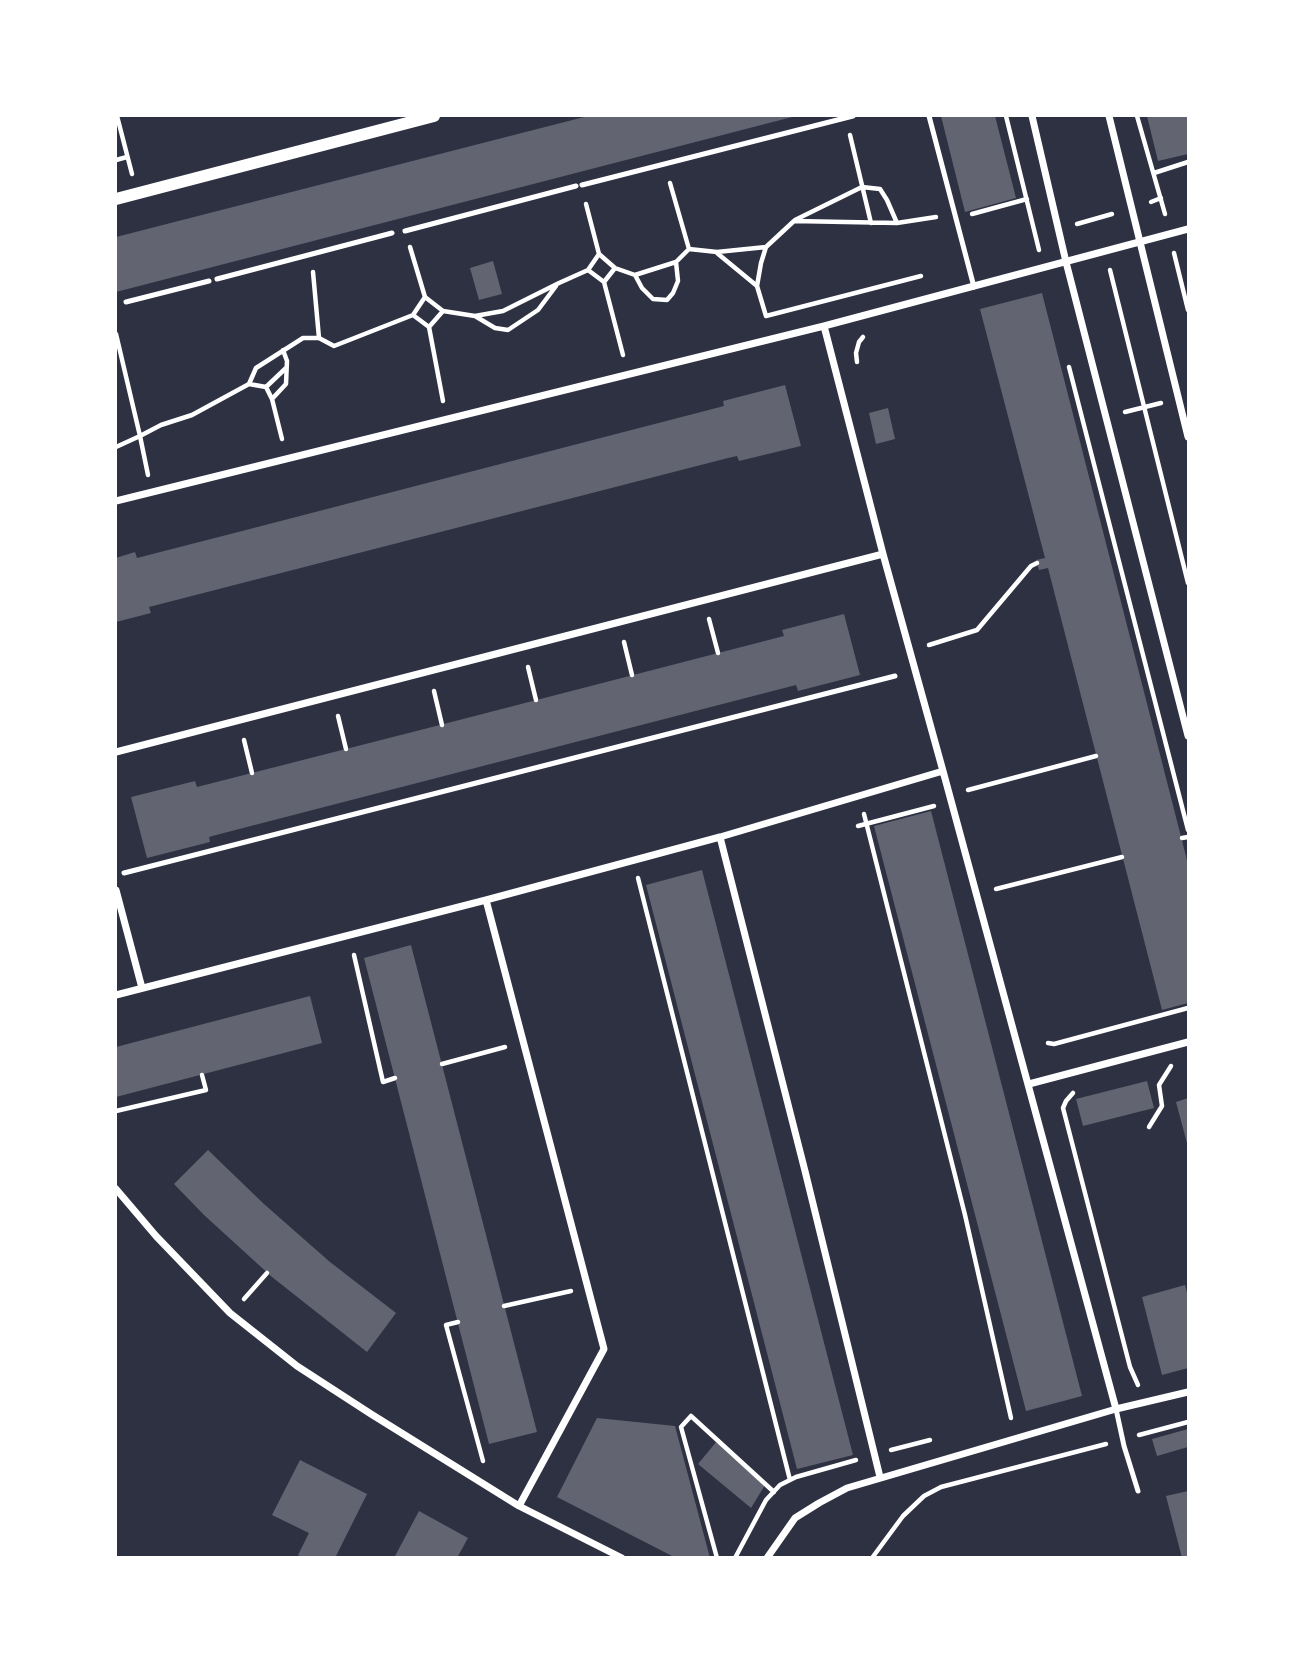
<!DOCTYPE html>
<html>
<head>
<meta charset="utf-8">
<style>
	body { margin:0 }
	#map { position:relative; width:1304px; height:1673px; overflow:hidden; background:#2d3142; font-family:Jost,sans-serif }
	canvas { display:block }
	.frame { position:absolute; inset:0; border:117px solid #fff; pointer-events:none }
</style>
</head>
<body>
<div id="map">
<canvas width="1304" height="1673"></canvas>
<div class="frame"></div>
</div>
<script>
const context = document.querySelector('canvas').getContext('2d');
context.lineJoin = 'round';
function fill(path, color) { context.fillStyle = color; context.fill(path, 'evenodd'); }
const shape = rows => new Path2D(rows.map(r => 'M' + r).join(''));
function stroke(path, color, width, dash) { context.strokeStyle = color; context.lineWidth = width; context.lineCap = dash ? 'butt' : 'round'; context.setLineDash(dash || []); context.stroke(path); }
fill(shape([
	[588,116,796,116,116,292,116,237],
	[941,116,995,116,1016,198,965,212],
	[1147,116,1188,116,1188,154,1158,161],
	[493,261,502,294,479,300,470,268],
	[1042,293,1188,864,1188,1003,1162,1010,1048,568,1039,570,1036,560,1045,558,980,309],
	[785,385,801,446,739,461,737,456,728,458,149,607,151,613,116,622,116,558,135,552,137,558,242,531,724,406,723,401],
	[888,408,895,439,876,444,869,413],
	[844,614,860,675,798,691,796,685,220,834,209,837,210,842,147,858,131,797,195,781,197,787,436,726,784,636,782,630],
	[931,811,1082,1396,1026,1411,874,826],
	[702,870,853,1455,797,1469,646,885],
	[411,945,537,1432,489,1444,364,958],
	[310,996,322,1043,116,1097,116,1047],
	[1147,1081,1154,1108,1083,1126,1076,1099],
	[1188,1098,1188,1147,1176,1102],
	[208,1150,264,1204,330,1262,396,1313,367,1352,272,1277,204,1215,174,1184],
	[1185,1285,1187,1292,1188,1291,1188,1368,1162,1375,1142,1297],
	[597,1418,675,1426,710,1558,676,1558,557,1497],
	[1188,1429,1188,1447,1157,1456,1152,1439],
	[717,1441,765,1485,751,1508,698,1464],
	[300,1460,367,1494,335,1558,304,1558,298,1555,309,1533,272,1515],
	[1188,1491,1188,1558,1182,1558,1166,1496],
	[419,1511,468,1538,457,1558,394,1558]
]), '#626471');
stroke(shape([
	[117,116,132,174],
	[1006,116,1039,250],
	[1137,116,1165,214],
	[850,135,871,223],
	[116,160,127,157],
	[1154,173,1188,162],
	[670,183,689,249],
	[1151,202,1161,198],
	[586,204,599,254],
	[972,214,1027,199],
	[795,220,862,187,880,189,887,200,897,223],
	[1077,224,1112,214],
	[410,247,425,297],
	[717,253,757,286,761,263,766,247],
	[1174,253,1188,310],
	[588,270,604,282,615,268],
	[1110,270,1188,583],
	[313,272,319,338],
	[635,275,642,288,653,299,667,300,673,293,678,281,676,262],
	[604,282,623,355],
	[757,286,766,316,921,276],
	[413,315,425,297,443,311],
	[475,316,495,328,508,330,538,310,556,286],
	[429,327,443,401],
	[116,334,140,436,116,447],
	[857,362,856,353,859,342,863,337],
	[1069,367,1188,830],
	[249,384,266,387,272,399,282,439],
	[266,387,286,368],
	[272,399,286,384,287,361,283,350],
	[1125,412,1161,403],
	[148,475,140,436,161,425,192,415,249,384,256,368,303,338,319,338,334,346,413,315,429,327,443,311,475,316,503,311,559,283,588,270,599,254,615,268,635,275,676,262,689,249,717,252,766,247,794,221,897,223,936,217],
	[709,619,718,653],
	[624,642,632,675],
	[929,645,977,630,1031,566,1037,563],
	[528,667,536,700],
	[434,691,442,725],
	[338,716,346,749],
	[244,740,252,773],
	[968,790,1096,756],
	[864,814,965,1215,1011,1418],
	[858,826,934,806],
	[1182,838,1188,837],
	[638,878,790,1480],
	[996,889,1122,857],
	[354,955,383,1082,395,1078],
	[1048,1043,1054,1044,1188,1008],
	[442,1064,505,1047],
	[1073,1093,1066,1101,1063,1108,1130,1367,1138,1385],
	[116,1111,206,1090,202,1075],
	[1149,1127,1162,1106,1159,1085,1171,1066],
	[244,1299,267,1273],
	[504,1306,571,1291],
	[458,1322,446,1325,483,1461],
	[1139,1435,1188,1422],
	[891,1450,930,1440],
	[717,1558,681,1427,691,1416,774,1492],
	[735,1558,766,1500,780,1485,796,1477,856,1460],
	[872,1558,903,1516,924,1496,941,1487,1106,1444]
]), '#fff', 4.5);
stroke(shape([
	[929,116,974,287],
	[582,185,853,116],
	[405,231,576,186],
	[217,279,392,233],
	[126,302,209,281],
	[124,873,895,676],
	[1116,1409,1124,1446,1138,1491]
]), '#fff', 5);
stroke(shape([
	[1032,116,1066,262,1188,736],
	[1109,116,1188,437],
	[824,326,883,554,943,771,1116,1409],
	[116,501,824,326,1188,229],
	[116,752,883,554],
	[720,837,805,1171,880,1477],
	[116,890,142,988],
	[486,900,604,1349,519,1506],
	[116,995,486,900,720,837,943,771],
	[1029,1084,1188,1042],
	[116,1189,156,1236,230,1313,297,1366,371,1414,519,1506,622,1558],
	[767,1558,795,1518,819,1503,847,1488,1116,1409,1188,1392]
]), '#fff', 7);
stroke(shape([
	[116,199,434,116]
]), '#fff', 12);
</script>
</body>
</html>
